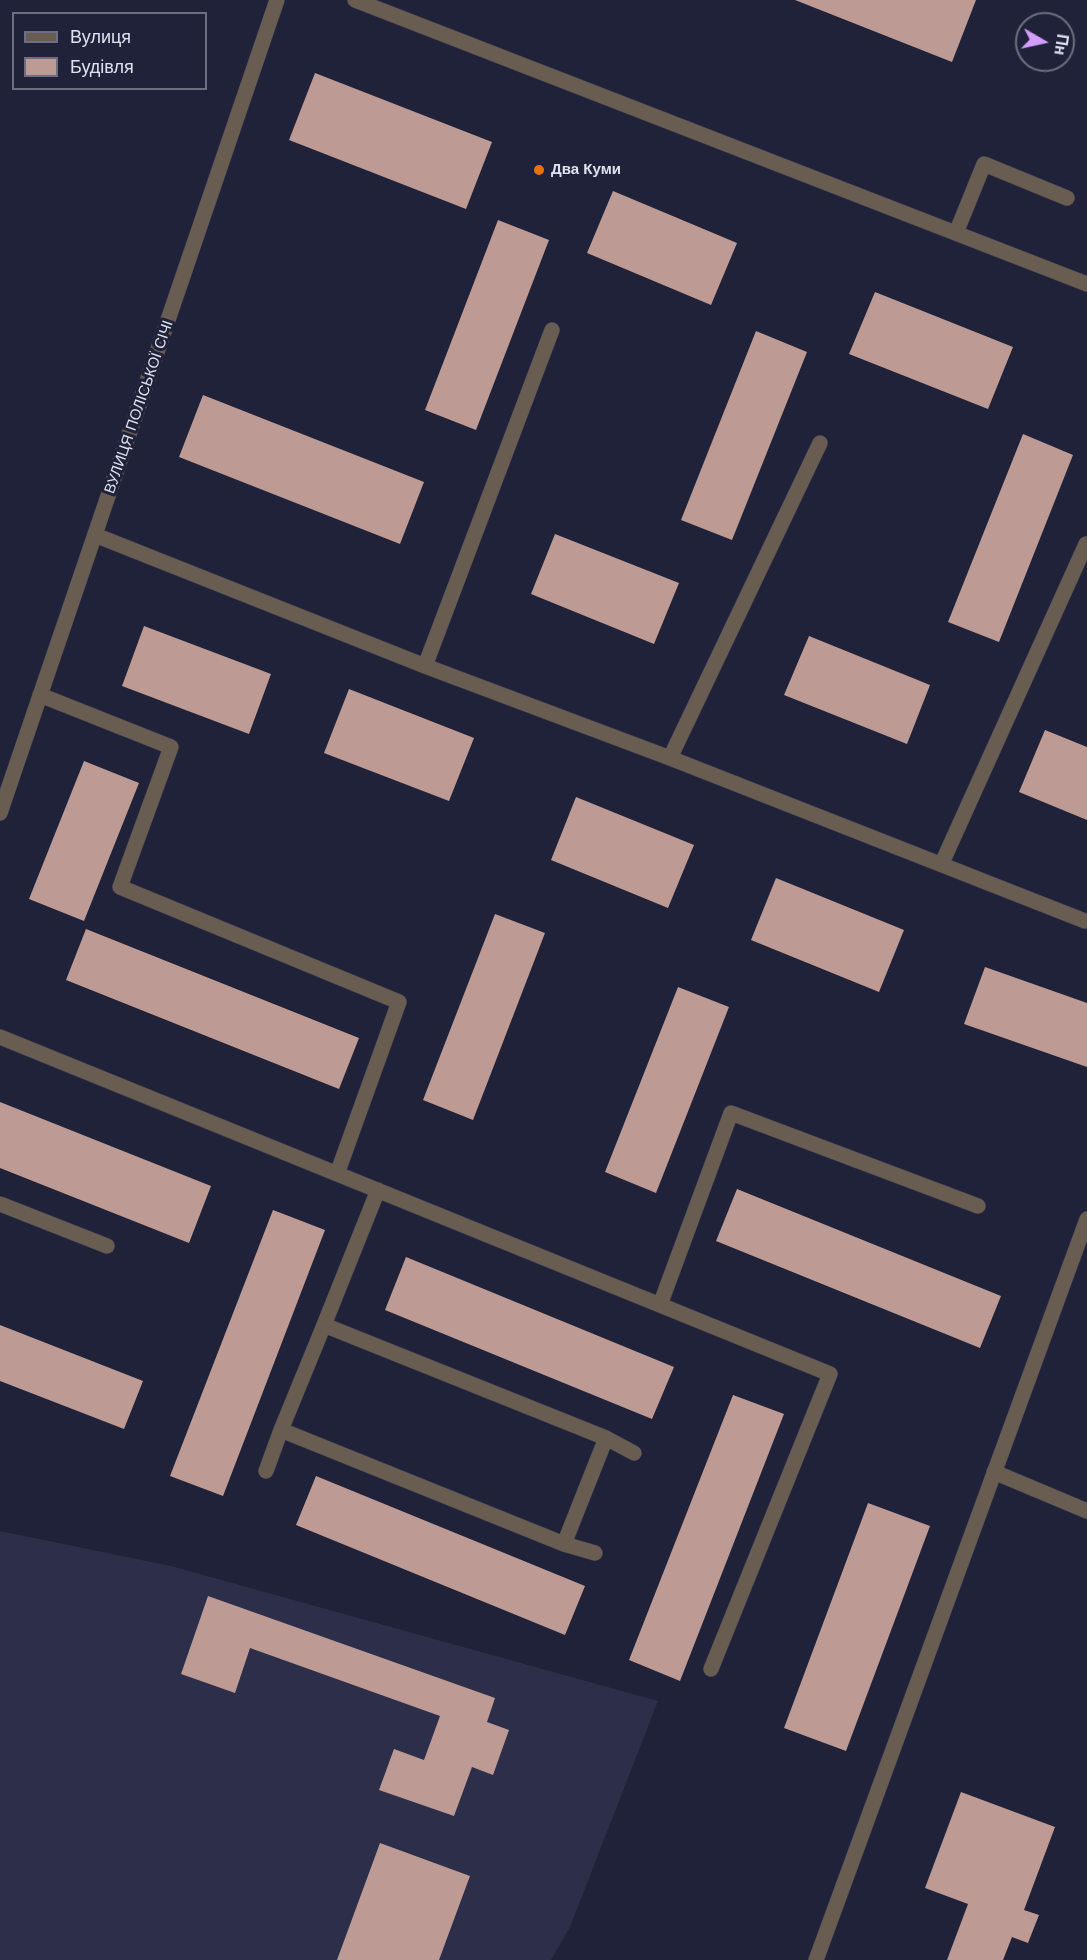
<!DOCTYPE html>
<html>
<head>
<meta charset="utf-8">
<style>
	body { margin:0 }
	#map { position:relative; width:1087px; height:1960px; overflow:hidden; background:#202239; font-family:"Work Sans",sans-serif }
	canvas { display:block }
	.legend { position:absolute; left:12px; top:12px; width:195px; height:78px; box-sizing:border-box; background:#202239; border:2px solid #6c6e82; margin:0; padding:8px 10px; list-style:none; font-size:18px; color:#dfe1f0 }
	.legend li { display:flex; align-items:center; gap:12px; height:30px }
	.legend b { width:30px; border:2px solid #6c6e82 }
	.north { position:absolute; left:1015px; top:12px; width:60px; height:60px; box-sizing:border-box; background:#202239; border:2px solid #6c6e82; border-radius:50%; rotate:99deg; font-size:16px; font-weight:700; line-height:24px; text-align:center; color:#dfe1f0 }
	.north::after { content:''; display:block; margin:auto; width:21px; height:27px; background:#d19dfe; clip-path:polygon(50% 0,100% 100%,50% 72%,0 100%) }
</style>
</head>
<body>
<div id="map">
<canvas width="1087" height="1960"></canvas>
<ul class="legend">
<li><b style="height:8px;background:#695c51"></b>Вулиця</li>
<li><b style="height:16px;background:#bd9b94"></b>Будівля</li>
</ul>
<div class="north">Пн</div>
</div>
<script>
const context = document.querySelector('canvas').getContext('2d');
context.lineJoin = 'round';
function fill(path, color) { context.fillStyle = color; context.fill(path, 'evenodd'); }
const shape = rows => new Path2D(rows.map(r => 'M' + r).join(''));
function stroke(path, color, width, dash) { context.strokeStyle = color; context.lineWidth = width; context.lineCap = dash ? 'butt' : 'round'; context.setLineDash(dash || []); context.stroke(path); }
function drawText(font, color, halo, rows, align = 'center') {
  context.font = font + ' "Work Sans",sans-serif'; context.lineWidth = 6; context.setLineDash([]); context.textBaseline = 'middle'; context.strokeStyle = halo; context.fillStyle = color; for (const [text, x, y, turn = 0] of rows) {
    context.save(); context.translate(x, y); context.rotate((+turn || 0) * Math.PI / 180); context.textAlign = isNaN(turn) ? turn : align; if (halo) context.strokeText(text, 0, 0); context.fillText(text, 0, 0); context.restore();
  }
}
fill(shape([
	[0,1531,171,1566,658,1701,570,1927,551,1960,0,1960]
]), '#2c2e4a');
fill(shape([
	[795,0,976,0,952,62],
	[315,73,492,142,466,209,289,140],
	[613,191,737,243,711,305,587,253],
	[498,220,549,240,476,430,425,410],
	[875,292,1013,347,988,409,849,354],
	[756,331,807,352,732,540,681,520],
	[203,395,424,482,400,544,179,457],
	[1023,434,1073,455,999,642,948,622],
	[555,534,679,583,654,644,531,594],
	[144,626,271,674,249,734,122,686],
	[809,636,930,685,907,744,784,695],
	[349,689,474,738,449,801,324,753],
	[1045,730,1087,747,1087,820,1019,792],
	[84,761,139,783,84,921,29,899],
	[576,797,694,845,668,908,551,860],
	[776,878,904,930,879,992,751,940],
	[495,914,545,933,473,1120,423,1100],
	[86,929,359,1038,339,1089,66,980],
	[985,967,1087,1003,1087,1067,964,1024],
	[678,987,729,1007,656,1193,605,1172],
	[0,1102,211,1186,189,1243,0,1168],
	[737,1189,1001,1296,980,1348,716,1241],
	[273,1210,325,1230,223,1496,170,1476],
	[406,1257,674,1367,652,1419,385,1310],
	[0,1325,143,1381,124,1429,0,1381],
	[733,1395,784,1414,680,1681,629,1660],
	[316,1476,585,1586,565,1635,296,1525],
	[868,1503,930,1526,846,1751,784,1728],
	[208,1596,495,1698,487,1722,509,1730,493,1775,472,1767,454,1816,379,1790,394,1749,424,1760,440,1716,250,1648,235,1693,181,1674],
	[961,1792,1055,1827,1024,1910,1039,1915,1028,1943,1012,1937,1003,1960,947,1960,968,1904,925,1888],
	[380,1843,470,1876,439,1960,337,1960]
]), '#bd9b94');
const service = shape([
	[355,0,1087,284],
	[956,233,984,164,1067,198],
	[95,535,425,666,670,758,1085,921],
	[425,666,552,330],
	[40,695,171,747,120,887,399,1002,337,1174],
	[670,758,820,443],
	[942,863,1086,544],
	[0,1037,830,1374,711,1669],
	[0,1204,107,1246],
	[660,1305,731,1113,978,1206],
	[324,1325,281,1430,564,1544,606,1438,324,1325,378,1190],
	[606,1438,634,1453],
	[266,1471,281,1430],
	[994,1472,1087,1511],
	[564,1544,595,1553],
	[816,1960,1087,1219]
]);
const minor = shape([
	[0,813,277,0]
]);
stroke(service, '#3b3d53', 16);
stroke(minor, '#3b3d53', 16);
stroke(service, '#695c51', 15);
stroke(minor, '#695c51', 15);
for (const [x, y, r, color] of [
	[539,170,6,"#e8710a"]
]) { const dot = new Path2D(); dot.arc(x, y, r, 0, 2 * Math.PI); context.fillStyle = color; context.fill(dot); stroke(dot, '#202239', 2); }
drawText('bold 15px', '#dfe1f0', '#202239', [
	["Два Куми",551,170]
], 'left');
drawText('15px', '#dfe1f0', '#202239', [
	["ВУЛИЦЯ ПОЛІСЬКОЇ СІЧІ",139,407,-71]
]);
</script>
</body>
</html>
